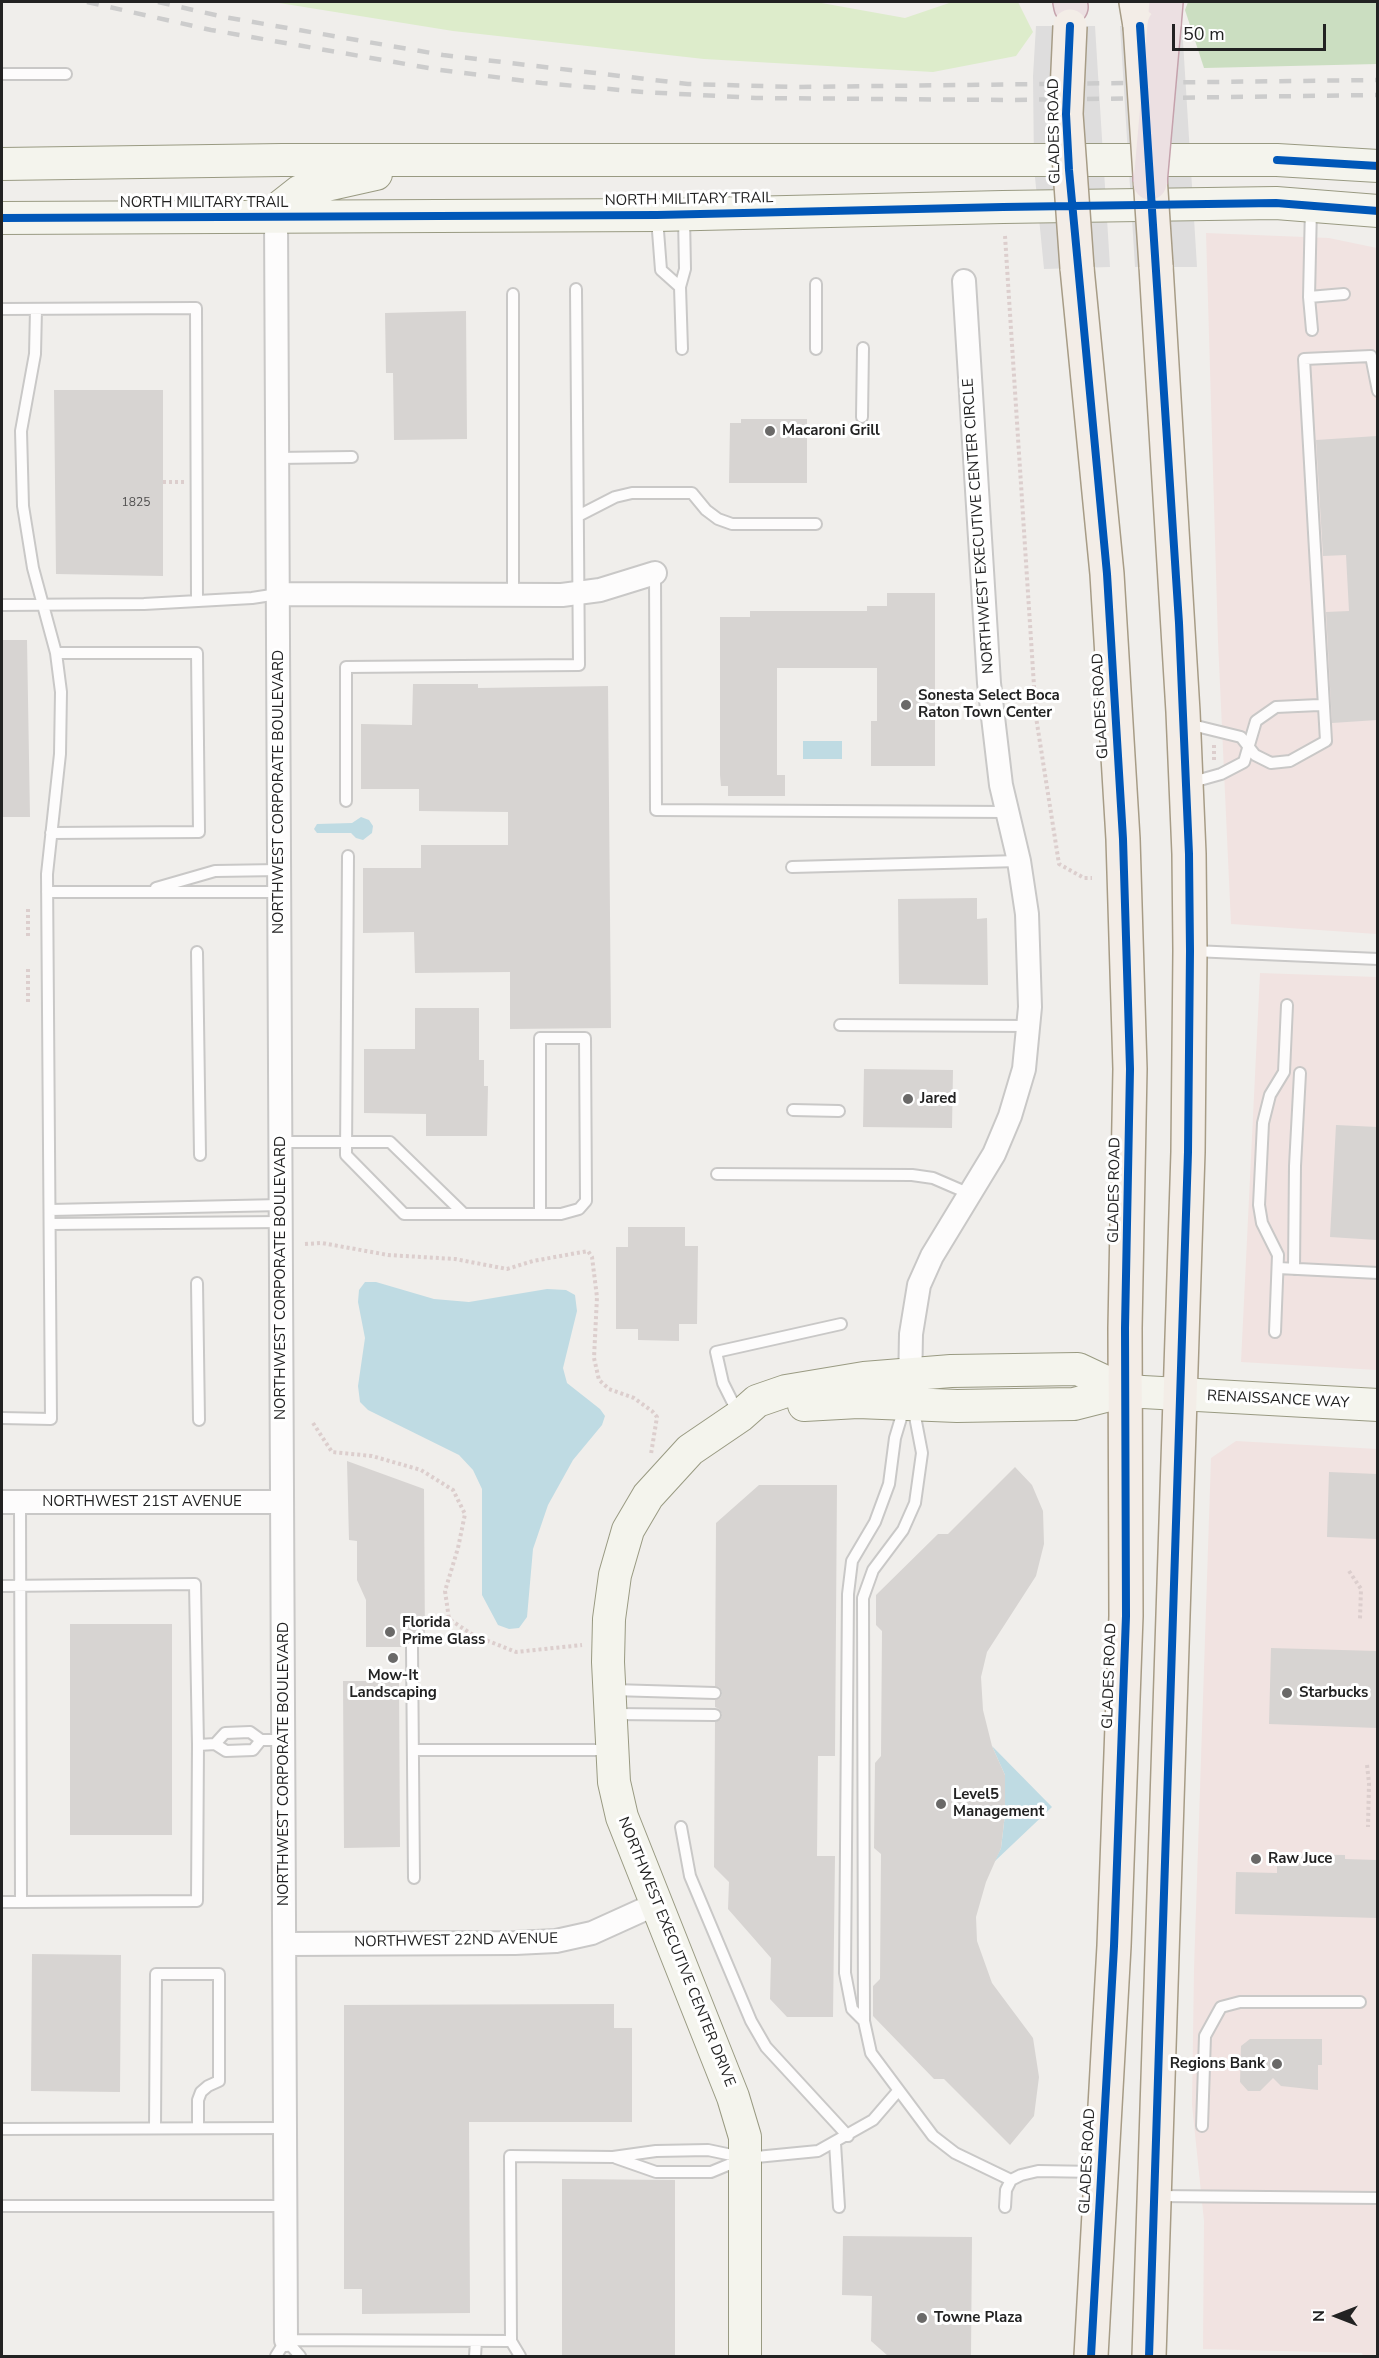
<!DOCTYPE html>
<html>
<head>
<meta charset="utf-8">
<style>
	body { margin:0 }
	#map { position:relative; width:1379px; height:2358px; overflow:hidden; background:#f0eeeb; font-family:"Nunito Sans",sans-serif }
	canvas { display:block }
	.frame { position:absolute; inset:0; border:3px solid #222; pointer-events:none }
	.north { position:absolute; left:1307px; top:2286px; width:60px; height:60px; -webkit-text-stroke:4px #fff; paint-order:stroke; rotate:270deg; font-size:16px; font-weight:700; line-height:24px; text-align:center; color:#222 }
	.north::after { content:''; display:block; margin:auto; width:21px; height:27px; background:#222; clip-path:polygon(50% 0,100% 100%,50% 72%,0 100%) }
	.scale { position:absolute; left:1172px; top:24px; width:154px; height:27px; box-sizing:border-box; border:3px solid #222; border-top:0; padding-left:8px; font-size:18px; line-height:21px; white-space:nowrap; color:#222; -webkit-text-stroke:4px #fff; paint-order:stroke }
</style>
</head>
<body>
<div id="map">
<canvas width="1379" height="2358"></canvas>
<div class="frame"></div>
<div class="north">N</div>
<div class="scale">50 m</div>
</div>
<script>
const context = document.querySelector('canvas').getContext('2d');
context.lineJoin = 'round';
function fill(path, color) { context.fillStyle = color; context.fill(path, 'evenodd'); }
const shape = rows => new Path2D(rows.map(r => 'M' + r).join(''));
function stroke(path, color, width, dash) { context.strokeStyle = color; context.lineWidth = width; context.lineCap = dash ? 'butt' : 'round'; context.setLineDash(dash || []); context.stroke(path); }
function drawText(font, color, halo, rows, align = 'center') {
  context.font = font + ' "Nunito Sans",sans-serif'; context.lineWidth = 6; context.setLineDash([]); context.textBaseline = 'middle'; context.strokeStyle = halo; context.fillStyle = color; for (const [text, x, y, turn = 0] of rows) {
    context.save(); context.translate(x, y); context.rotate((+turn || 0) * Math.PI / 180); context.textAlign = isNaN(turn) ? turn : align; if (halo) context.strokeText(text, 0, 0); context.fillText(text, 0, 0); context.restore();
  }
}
fill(shape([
	[1206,233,1329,238,1377,248,1377,934,1231,924,1218,641],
	[1260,973,1377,977,1377,1370,1241,1362],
	[1236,1441,1377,1449,1377,2356,1363,2356,1362,2353,1203,2349,1204,2221,1192,2105,1194,1969,1211,1458]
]), '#f1e3e1');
fill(shape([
	[273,2,816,2,905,18,952,2,1018,2,1033,32,1016,56,933,72,704,59,453,31]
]), '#ddeccb');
fill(shape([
	[1188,2,1377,2,1377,64,1204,68,1185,10]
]), '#cbdec1');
fill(shape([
	[803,741,842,741,842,759,803,759],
	[361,817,369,820,373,826,372,833,363,840,356,838,351,833,317,833,314,829,317,824,352,823],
	[365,1282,376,1282,434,1299,469,1302,547,1289,566,1290,575,1295,577,1311,563,1368,567,1383,600,1409,605,1416,602,1425,573,1460,548,1505,533,1549,527,1617,519,1628,509,1629,498,1625,482,1595,482,1489,473,1470,459,1455,368,1410,360,1402,358,1386,365,1338,358,1302,359,1290],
	[992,1746,1052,1807,994,1862,1001,1848,1005,1814,1005,1775]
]), '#bfdbe3');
fill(shape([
	[1182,25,1197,267,1135,267,1120,26],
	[1036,26,1095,26,1110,267,1044,269,1034,167,1033,76]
]), '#dedddd');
fill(shape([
	[466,311,467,439,394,440,393,373,386,373,385,313],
	[54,390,163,390,163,576,56,574],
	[741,419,807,419,807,483,729,483,730,423,741,423],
	[1377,436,1377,720,1332,723,1326,612,1349,611,1346,555,1323,556,1316,440],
	[887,593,935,593,935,766,871,766,871,721,877,721,877,668,777,668,777,775,785,775,785,796,728,796,728,786,721,786,720,775,720,617,750,617,750,611,867,611,867,606,887,606],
	[2,640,27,640,30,817,2,817],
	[413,684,478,684,478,688,608,686,611,1028,510,1029,510,972,415,973,414,932,363,933,363,868,421,868,421,845,508,845,508,812,419,811,419,789,361,789,361,724,412,725],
	[977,898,977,919,987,918,988,985,899,984,898,899],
	[415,1008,479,1008,479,1060,484,1060,484,1086,488,1086,487,1136,426,1136,426,1114,364,1113,364,1049,415,1049],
	[864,1069,953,1070,952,1128,863,1127],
	[1336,1125,1377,1127,1377,1240,1330,1237],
	[628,1227,685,1227,685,1246,698,1246,697,1324,679,1324,679,1341,638,1340,638,1329,616,1329,616,1247,628,1247],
	[347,1461,424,1489,425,1647,419,1647,418,1643,413,1640,408,1641,405,1647,366,1647,366,1600,357,1580,357,1541,349,1540],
	[1015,1467,1032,1485,1043,1511,1044,1544,1036,1576,987,1652,981,1677,983,1710,992,1746,1005,1775,1005,1814,1001,1848,986,1882,976,1917,977,1941,992,1983,1033,2038,1039,2077,1034,2116,1010,2145,944,2079,934,2079,873,2016,873,1986,880,1979,881,1854,874,1848,875,1763,881,1756,882,1631,876,1625,876,1595,938,1534,948,1534],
	[1329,1472,1377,1474,1377,1539,1327,1537],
	[759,1485,837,1485,835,1756,818,1756,817,1856,835,1856,833,2017,787,2017,770,1999,771,1958,728,1909,729,1882,714,1867,715,1722,721,1719,722,1714,719,1709,715,1707,715,1700,721,1697,722,1693,719,1687,715,1686,716,1523],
	[70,1624,172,1624,172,1835,70,1835],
	[1271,1648,1377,1651,1377,1728,1269,1724],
	[343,1681,399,1681,400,1847,344,1848],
	[1277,1854,1345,1855,1345,1859,1377,1860,1377,1918,1235,1914,1236,1872,1277,1873],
	[32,1954,121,1955,120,2092,31,2091],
	[614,2004,614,2028,632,2028,632,2122,469,2122,470,2313,362,2314,362,2289,344,2289,344,2005],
	[1250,2039,1322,2039,1322,2065,1318,2065,1318,2090,1281,2086,1273,2078,1260,2091,1248,2091,1240,2082,1241,2046],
	[562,2179,675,2180,675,2356,562,2356],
	[843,2236,972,2237,971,2356,888,2356,871,2341,872,2296,842,2295]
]), '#d7d4d2');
const lane = shape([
	[2,74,66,74],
	[1311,207,1309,297,1312,330],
	[657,218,661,270,680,287],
	[816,284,816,349],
	[1309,297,1344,294],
	[2,309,196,308,197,601],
	[682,349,680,287,685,269,684,217],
	[862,417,863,348],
	[277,458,352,457],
	[578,516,615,497,632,493,692,493,706,510,718,519,732,524,816,524],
	[655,573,656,810,1006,812],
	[513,594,513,294],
	[2,605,144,604,252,598,278,594],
	[1188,724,1241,737,1255,755,1271,763,1290,761,1326,741,1304,359,1371,356,1378,391],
	[1189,783,1221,774,1244,762,1256,721,1276,707,1319,705],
	[346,801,346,667,579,665,576,289],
	[51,833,199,832,197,653,56,653],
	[348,856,346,1155,404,1214,561,1214,579,1209,586,1201,585,1038,540,1038,540,1214],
	[792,867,1019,861],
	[156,888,215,871,279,870],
	[47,892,279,892],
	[1193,951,1378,959],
	[197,952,200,1155],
	[840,1025,1029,1026],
	[793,1110,839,1111],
	[281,1142,390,1142,464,1214],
	[717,1174,912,1175,933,1178,970,1194],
	[50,1210,281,1205],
	[50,1224,281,1222],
	[1278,1268,1378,1273],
	[1294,1269,1295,1166,1300,1073],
	[197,1283,199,1420],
	[1275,1332,1278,1255,1262,1223,1259,1205,1263,1123,1270,1095,1284,1072,1287,1005],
	[913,1406,922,1453,915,1503,903,1530,873,1570,863,1598,864,2021,871,2053,933,2136,955,2153,1011,2180],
	[738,1413,723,1383,716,1352,841,1324],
	[2,1418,51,1419,47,874,60,754,61,692,56,653,33,568,23,506,21,431,35,354,36,309],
	[2,1586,195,1584,198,1745,197,1901,21,1902],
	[412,1647,414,1878],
	[613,1690,715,1693],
	[614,1714,715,1715],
	[215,1744,225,1733,250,1732,261,1740,284,1740],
	[198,1745,215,1744,226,1751,253,1750,261,1740],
	[413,1750,609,1750],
	[681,1827,690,1876,751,2021,766,2047,848,2136],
	[2,1902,21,1902,20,1502],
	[864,2021,852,2009,845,1973,848,1594,852,1561,875,1522,889,1484,895,1438,904,1408],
	[1202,2126,1205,2036,1221,2007,1240,2002,1360,2002],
	[155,2128,156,1974,219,1974,219,2081,208,2086,201,2092,198,2100,198,2128],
	[2,2129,286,2128],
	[835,2143,839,2207],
	[616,2158,656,2172,711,2172,740,2160],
	[1157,2196,1378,2198],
	[2,2206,286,2206],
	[1005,2207,1006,2190,1011,2180,1021,2175,1038,2171,1097,2172],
	[286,2340,511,2341,510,2156,613,2157,656,2151,708,2150,746,2158,818,2151,873,2120,898,2091],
	[286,2340,300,2356],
	[511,2341,520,2356],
	[276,2356,286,2340],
	[475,2356,476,2341]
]);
const street = shape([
	[276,216,286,2340],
	[278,594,562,595,600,590,655,573],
	[910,1388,911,1334,919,1285,932,1256,994,1154,1010,1116,1024,1069,1030,1007,1027,914,1019,861,1001,785,989,683,964,281],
	[2,1502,282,1502],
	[285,1944,515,1943,556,1941,592,1933,656,1904]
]);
const secondary = shape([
	[2,164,282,160,1277,160,1378,166],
	[276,216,281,206,300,191,376,174],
	[2,218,657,215,1003,207,1276,203,1378,211],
	[804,1405,858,1402,957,1406,1074,1404,1125,1391,1378,1405],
	[745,2356,745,2137,733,2097,622,1817,614,1782,608,1662,609,1619,615,1575,628,1530,648,1496,690,1450,740,1416,757,1401,786,1391,864,1378,951,1371,1078,1369,1125,1391]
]);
const primary = shape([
	[1136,2,1140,26],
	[1077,268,1107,574,1123,839,1130,1069,1125,1328,1126,1616,1114,1946,1091,2356],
	[1149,2356,1188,1152,1190,951,1189,854,1183,712,1156,266]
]);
const highway = shape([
	[1070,2,1071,7],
	[1164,25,1166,2]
]);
stroke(lane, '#c9c8c7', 14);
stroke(street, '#c9c8c7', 26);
stroke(secondary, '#999a82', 34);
stroke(primary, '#a79c86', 36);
stroke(highway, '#c5a2ac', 36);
stroke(shape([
	[1005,236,1036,717,1059,864,1084,878,1092,878],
	[163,482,184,482],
	[1214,745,1214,761],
	[28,909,28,936],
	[28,969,28,1003],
	[305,1244,322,1243,388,1255,455,1259,507,1269,533,1261,588,1251,592,1257,597,1297,594,1358,599,1380,609,1389,634,1398,652,1411,657,1417,651,1454],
	[313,1423,332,1452,372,1456,421,1470,453,1490,465,1514,458,1548,445,1591,449,1619,473,1635,516,1652,582,1645],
	[1349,1571,1361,1589,1360,1619],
	[2,1739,3,1739],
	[1367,1765,1369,1783,1368,1827]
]), '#dccecd', 4, [3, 3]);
stroke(lane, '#fdfcfc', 10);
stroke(street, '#fdfcfc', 22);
stroke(secondary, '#f4f4ed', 32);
stroke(primary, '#f3ede7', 33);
stroke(highway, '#ece0e2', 33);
stroke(shape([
	[87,2,211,30,440,70,542,83,643,92,756,98,1010,100,1378,95],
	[158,2,224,17,443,55,688,84,796,87,1378,80]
]), '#ccc', 4.5, [12, 12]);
const primaryBridge = shape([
	[1070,26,1066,114,1077,268],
	[1140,26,1156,266]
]);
const highwayBridge = shape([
	[1150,183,1164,25]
]);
stroke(primaryBridge, '#a79c86', 36, []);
stroke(highwayBridge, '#c5a2ac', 36, []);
stroke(primaryBridge, '#f3ede7', 33);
stroke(highwayBridge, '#ece0e2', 33);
stroke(shape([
	[1070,26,1066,114,1069,170,1107,574,1123,839,1130,1069,1125,1328,1126,1616,1114,1946,1091,2356],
	[1140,26,1179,623,1189,854,1190,951,1188,1152,1149,2356],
	[1277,160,1378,166],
	[2,218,657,215,1003,207,1276,203,1378,211]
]), '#0057b8', 8);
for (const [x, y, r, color] of [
	[770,431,6,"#6a6968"],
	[906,705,6,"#6a6968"],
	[908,1099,6,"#6a6968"],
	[390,1632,6,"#6a6968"],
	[393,1658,6,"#6a6968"],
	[1287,1693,6,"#6a6968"],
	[941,1804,6,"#6a6968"],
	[1256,1859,6,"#6a6968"],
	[1277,2064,6,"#6a6968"],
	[922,2318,6,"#6a6968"]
]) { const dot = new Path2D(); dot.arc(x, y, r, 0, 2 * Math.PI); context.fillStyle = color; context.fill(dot); stroke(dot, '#fff', 2); }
drawText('12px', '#4f4e4e', null, [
	["1825",136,503]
]);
drawText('15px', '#222', '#fff', [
	["GLADES ROAD",1055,131,-91],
	["NORTH MILITARY TRAIL",689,200,-1],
	["NORTH MILITARY TRAIL",204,203],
	["NORTHWEST EXECUTIVE CENTER CIRCLE",979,526,-94],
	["GLADES ROAD",1101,706,-93],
	["NORTHWEST CORPORATE BOULEVARD",279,792,-90],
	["GLADES ROAD",1115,1190,-89],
	["NORTHWEST CORPORATE BOULEVARD",281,1278,-90],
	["RENAISSANCE WAY",1278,1400,3],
	["NORTHWEST 21ST AVENUE",142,1502],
	["GLADES ROAD",1110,1676,-88],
	["NORTHWEST CORPORATE BOULEVARD",284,1764,-90],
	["NORTHWEST 22ND AVENUE",456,1941,-1],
	["NORTHWEST EXECUTIVE CENTER DRIVE",676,1952,68],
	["GLADES ROAD",1088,2161,-87]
]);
drawText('bold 15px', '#222', '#fff', [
	["Macaroni Grill",782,431],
	["Sonesta Select Boca",918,696],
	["Raton Town Center",918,713],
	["Jared",920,1099],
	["Florida",402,1623],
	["Prime Glass",402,1640],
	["Mow-It",393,1676,"center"],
	["Landscaping",393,1693,"center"],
	["Starbucks",1299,1693],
	["Level5",953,1795],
	["Management",953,1812],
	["Raw Juce",1268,1859],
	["Regions Bank",1265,2064,"right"],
	["Towne Plaza",934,2318]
], 'left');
</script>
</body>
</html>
